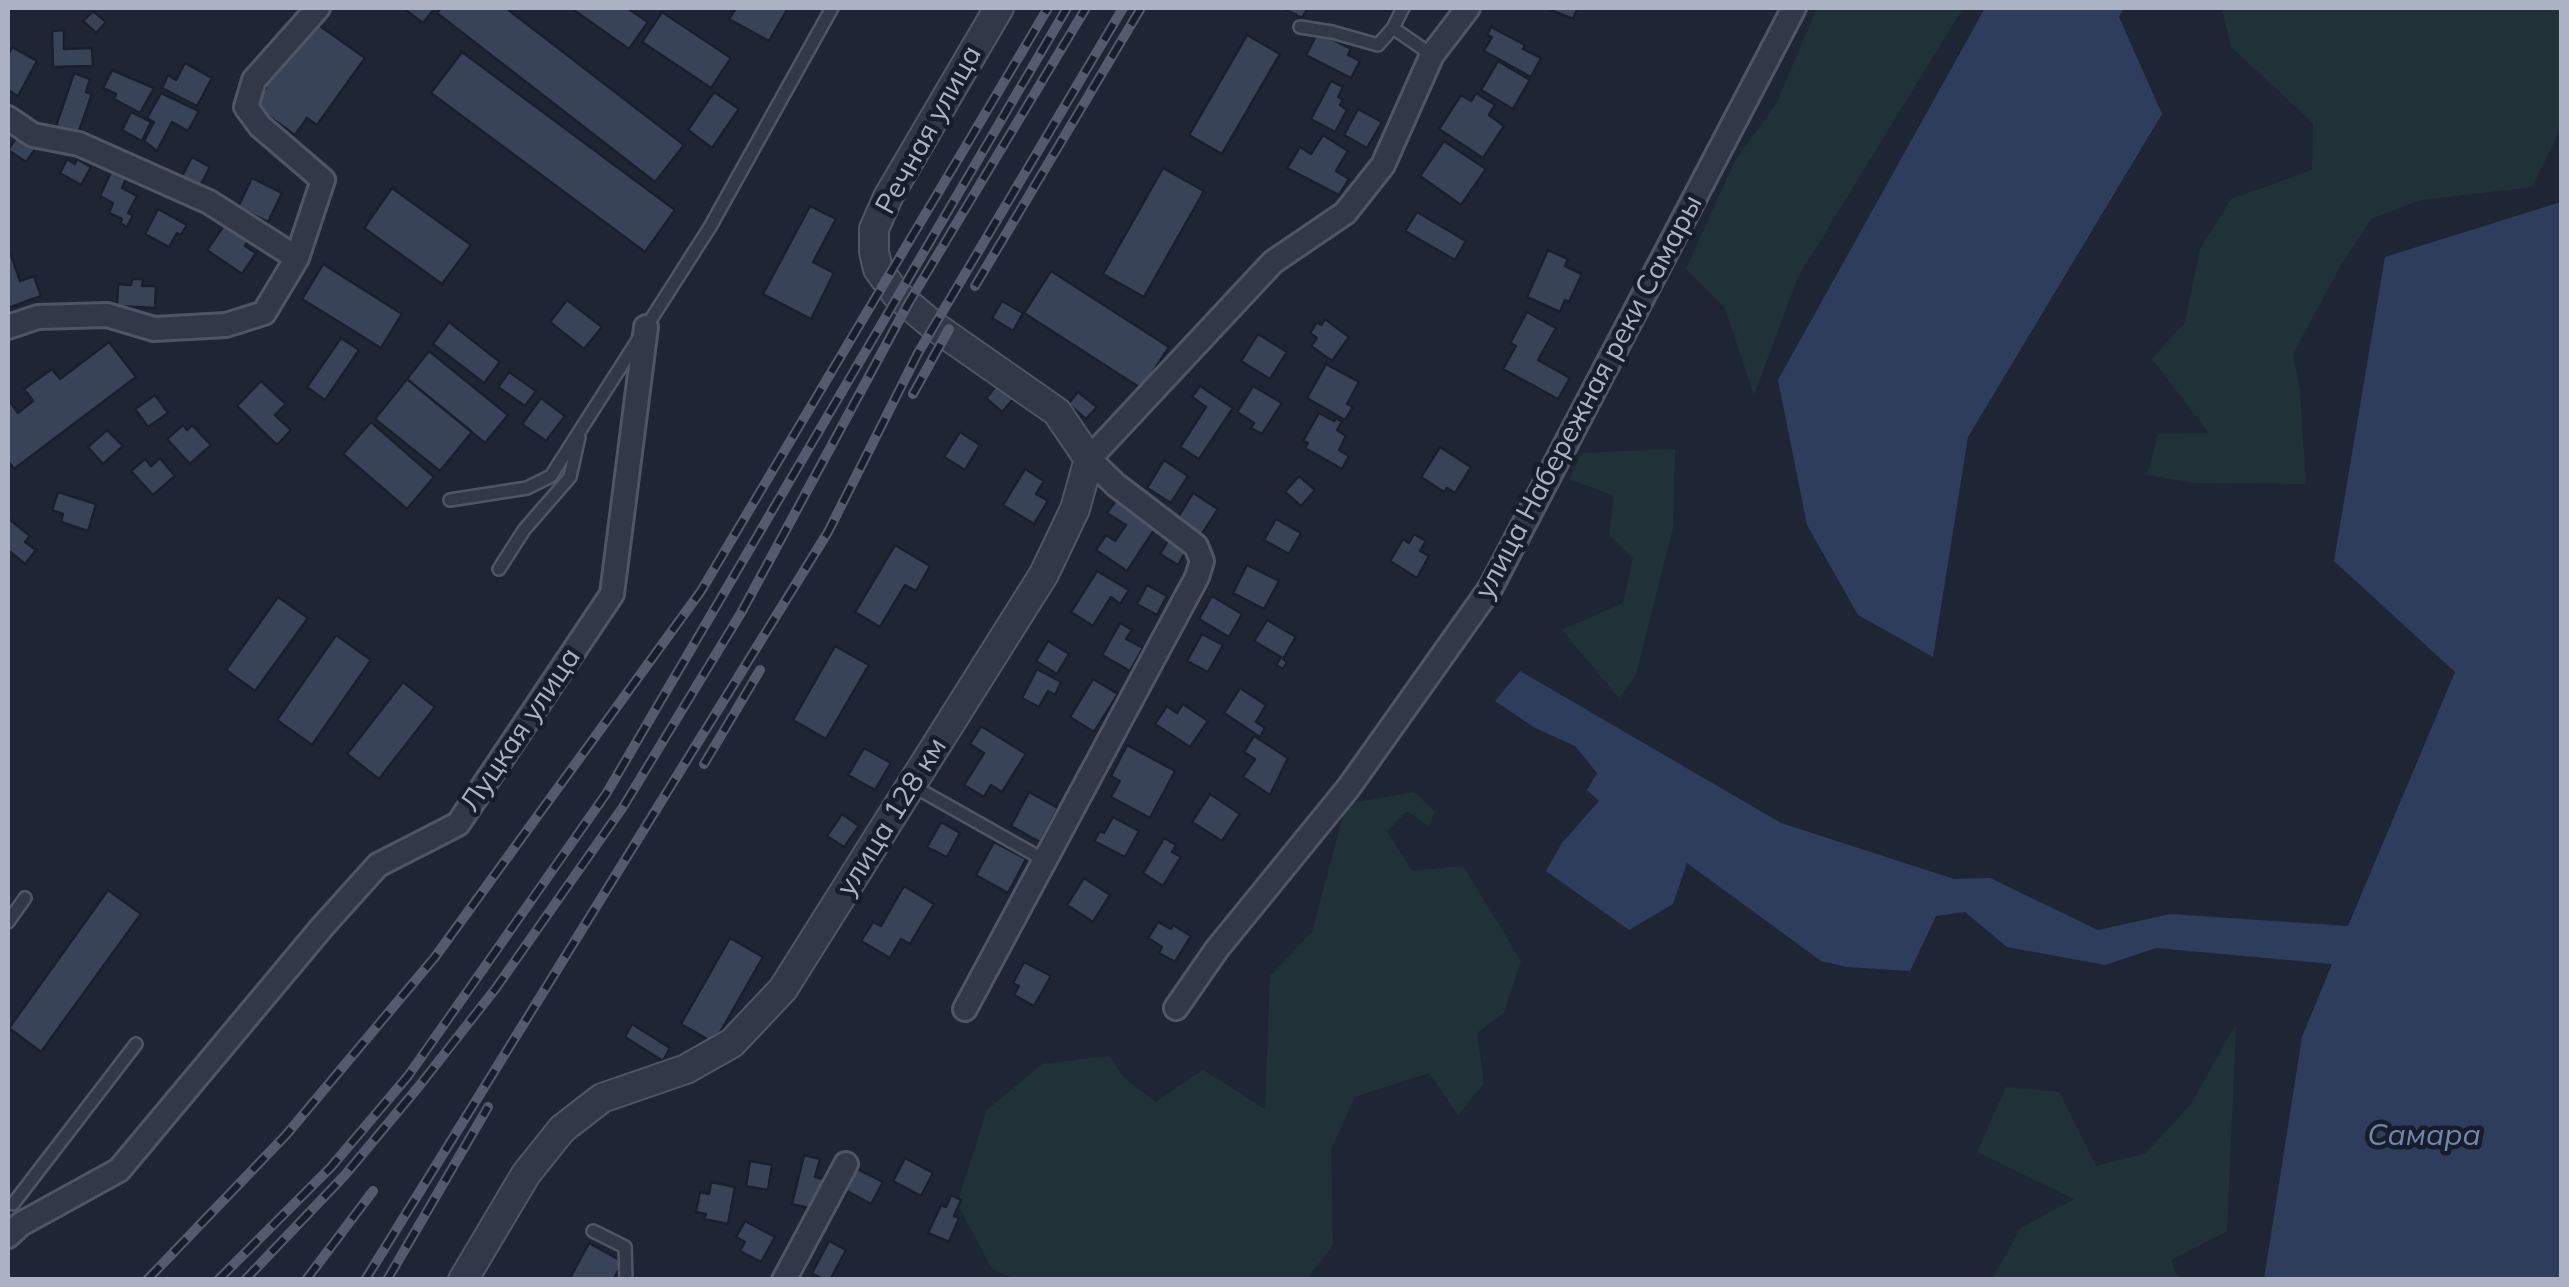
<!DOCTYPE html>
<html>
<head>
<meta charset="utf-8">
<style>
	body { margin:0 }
	#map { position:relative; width:2569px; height:1287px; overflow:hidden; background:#1e2636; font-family:Mulish,sans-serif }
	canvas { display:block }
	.frame { position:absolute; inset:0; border:10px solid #abb2c4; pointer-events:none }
</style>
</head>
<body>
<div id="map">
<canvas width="2569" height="1287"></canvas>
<div class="frame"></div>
</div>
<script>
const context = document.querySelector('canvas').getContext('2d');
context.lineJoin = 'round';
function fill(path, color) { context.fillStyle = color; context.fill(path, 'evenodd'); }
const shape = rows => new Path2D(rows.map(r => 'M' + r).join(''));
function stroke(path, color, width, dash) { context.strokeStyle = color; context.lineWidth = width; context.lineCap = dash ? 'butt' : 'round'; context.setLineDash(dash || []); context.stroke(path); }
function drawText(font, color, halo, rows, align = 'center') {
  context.font = font + ' Mulish,sans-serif'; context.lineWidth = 9; context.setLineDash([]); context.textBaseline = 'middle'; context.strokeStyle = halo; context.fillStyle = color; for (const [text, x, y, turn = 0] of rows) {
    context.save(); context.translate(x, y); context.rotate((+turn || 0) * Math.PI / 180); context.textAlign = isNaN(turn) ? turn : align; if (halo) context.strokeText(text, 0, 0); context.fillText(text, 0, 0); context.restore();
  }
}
fill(shape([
	[1817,8,1963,8,1798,277,1754,395,1725,308,1686,269,1735,161,1777,102],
	[2222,8,2561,8,2561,129,2532,187,2421,200,2371,219,2343,261,2293,354,2300,391,2306,484,2197,483,2147,475,2158,434,2209,433,2152,359,2185,322,2200,249,2231,199,2312,170,2313,123,2231,47],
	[1675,449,1673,528,1636,674,1619,698,1562,630,1623,603,1633,558,1609,535,1614,496,1569,479,1582,453],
	[1414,792,1435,812,1428,826,1407,811,1387,831,1412,871,1463,866,1521,961,1504,1012,1477,1033,1484,1083,1458,1115,1429,1073,1355,1097,1331,1149,1333,1245,1307,1279,1015,1279,992,1269,957,1203,987,1110,1042,1064,1110,1056,1124,1078,1156,1102,1203,1070,1265,1109,1270,976,1312,932,1346,804],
	[2236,1024,2227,1231,2171,1260,2178,1279,1992,1279,2021,1228,2074,1199,1977,1152,2006,1087,2059,1092,2096,1166,2146,1153,2191,1104]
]), '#203237');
fill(shape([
	[1985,8,2124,8,2119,17,2162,114,1968,437,1933,657,1858,615,1807,525,1778,380],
	[2561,202,2561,1279,2264,1279,2302,1037,2332,964,2156,948,2105,965,2007,947,1965,912,1936,916,1910,971,1847,967,1821,961,1687,863,1673,904,1629,930,1546,871,1562,843,1599,801,1587,790,1597,773,1575,746,1535,728,1495,701,1520,671,1781,823,1954,879,1990,878,2098,930,2170,914,2348,926,2455,672,2334,561,2385,257]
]), '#2e3d5c');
const building = shape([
	[403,8,435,8,423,23,403,8],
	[441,8,506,8,684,145,655,182,437,13,441,8],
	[571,8,627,8,648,22,629,49,571,8],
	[736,8,788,8,769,41,729,19,736,8],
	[1283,8,1308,8,1302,18,1283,8],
	[1546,8,1578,8,1573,19,1546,8],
	[93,11,106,22,96,33,83,21,93,11],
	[662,12,731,58,711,88,642,42,662,12],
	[309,18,365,58,317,125,307,118,295,135,253,105,266,88,262,85,309,18],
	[1491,27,1525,45,1523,49,1541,58,1531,77,1484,51,1492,37,1487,35,1491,27],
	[64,30,64,49,92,48,93,66,53,67,52,31,64,30],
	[1318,32,1351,49,1348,55,1360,61,1351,78,1306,55,1318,32],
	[1247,35,1280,54,1222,154,1189,135,1247,35],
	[12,47,37,61,18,96,8,90,8,55,12,47],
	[462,52,675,210,645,252,431,93,462,52],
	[1498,61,1530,80,1513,109,1481,90,1498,61],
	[185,63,212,78,197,106,162,88,168,75,176,80,185,63],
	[112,70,154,88,140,113,114,99,116,94,103,88,112,70],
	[74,73,90,79,86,92,92,94,78,134,56,126,74,73],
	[1331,81,1343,87,1338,97,1343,100,1340,105,1347,110,1335,132,1311,119,1331,81],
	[714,92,739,109,712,148,688,130,714,92],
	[161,93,199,111,188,131,172,122,157,151,144,141,154,122,147,118,161,93],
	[1476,93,1495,105,1489,115,1504,126,1483,158,1439,129,1461,95,1471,101,1476,93],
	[1358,109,1382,122,1367,148,1344,135,1358,109],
	[131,112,151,122,142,141,122,130,131,112],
	[18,135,36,148,26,162,8,150,18,135],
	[1323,135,1348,151,1336,171,1349,179,1339,195,1287,168,1300,147,1311,154,1323,135],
	[1444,141,1486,169,1461,205,1420,176,1444,141],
	[192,157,210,167,200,186,182,176,192,157],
	[67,159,75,164,77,159,91,167,81,185,60,173,67,159],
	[1163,168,1204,191,1144,297,1103,274,1163,168],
	[112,170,127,177,122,188,137,196,128,213,133,215,127,227,120,223,122,219,109,213,113,203,100,196,112,170],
	[252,178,282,193,268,222,238,207,252,178],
	[392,188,471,245,442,284,364,228,392,188],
	[810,206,836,219,813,262,834,273,811,319,763,294,810,206],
	[158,209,187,225,181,235,177,233,169,247,145,234,158,209],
	[1417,212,1466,241,1455,260,1405,231,1417,212],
	[225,224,249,240,245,246,256,253,242,274,207,250,225,224],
	[8,246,20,281,34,276,41,296,8,308,8,246],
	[1548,250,1568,259,1565,266,1582,274,1569,302,1565,300,1560,312,1527,297,1548,250],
	[323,264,402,314,381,348,302,299,323,264],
	[1051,271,1169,347,1142,389,1024,313,1051,271],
	[132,279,143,279,142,286,156,286,155,308,117,306,118,284,131,285,132,279],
	[567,300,602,327,584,349,550,322,567,300],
	[1002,301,1023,313,1013,331,992,318,1002,301],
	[1527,312,1556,328,1538,360,1570,378,1558,399,1503,369,1516,346,1510,343,1527,312],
	[1325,319,1349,337,1332,361,1311,346,1317,338,1310,333,1317,322,1321,325,1325,319],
	[449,322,500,362,484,383,433,344,449,322],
	[1258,334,1287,352,1270,379,1241,361,1258,334],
	[341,338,359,350,325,400,307,387,341,338],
	[109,342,136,377,14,469,8,461,8,399,18,413,33,401,24,389,52,369,60,379,109,342],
	[429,351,508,415,485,443,407,379,429,351],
	[1326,364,1359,382,1347,404,1353,407,1345,420,1307,398,1326,364],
	[509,372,536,391,525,406,498,387,509,372],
	[407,379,472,432,440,471,375,419,407,379],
	[261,381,286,404,275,415,291,430,277,445,237,406,261,381],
	[999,383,1015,397,1002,412,986,398,999,383],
	[1200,386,1233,408,1199,459,1180,447,1206,407,1192,397,1200,386],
	[1253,386,1282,403,1262,434,1251,428,1254,423,1237,412,1253,386],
	[1078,392,1097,407,1086,419,1068,404,1078,392],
	[155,395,168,413,148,427,135,409,155,395],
	[541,398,565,416,546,441,522,424,541,398],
	[1319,413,1334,421,1336,418,1342,422,1337,430,1346,436,1339,450,1349,456,1342,469,1305,448,1308,443,1303,441,1319,413],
	[371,422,434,477,407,509,343,454,371,422],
	[183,425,187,430,192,425,211,445,190,464,167,439,183,425],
	[107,430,123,446,103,464,88,447,107,430],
	[960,432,980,445,965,470,944,457,960,432],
	[1440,447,1471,467,1455,493,1447,488,1444,492,1421,477,1440,447],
	[160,458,175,476,153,495,131,471,145,459,151,466,160,458],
	[1164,460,1188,476,1171,503,1147,488,1164,460],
	[1025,469,1044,481,1036,494,1048,501,1034,524,1003,505,1025,469],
	[1299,476,1315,490,1301,506,1285,492,1299,476],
	[58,492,96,504,88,531,61,522,63,514,52,510,58,492],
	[1193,493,1218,509,1200,537,1175,522,1193,493],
	[1116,500,1156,527,1127,571,1096,550,1106,535,1115,541,1126,525,1107,513,1116,500],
	[8,518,30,536,25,542,36,550,25,564,8,550,8,518],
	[1276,519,1301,533,1289,554,1264,540,1276,519],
	[1414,534,1426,541,1420,551,1429,556,1417,578,1390,561,1403,539,1409,543,1414,534],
	[1170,537,1188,548,1178,565,1160,554,1170,537],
	[895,545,930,566,916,591,905,585,880,627,855,612,895,545],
	[1247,565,1279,581,1264,609,1233,593,1247,565],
	[1097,571,1129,590,1120,604,1111,597,1093,626,1071,612,1097,571],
	[1147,585,1167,596,1157,615,1137,604,1147,585],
	[1212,596,1242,614,1229,637,1199,619,1212,596],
	[278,597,308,618,255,691,226,670,278,597],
	[1267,620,1296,637,1283,659,1287,662,1283,669,1276,665,1281,657,1254,641,1267,620],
	[1120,623,1132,630,1126,639,1143,648,1130,671,1102,655,1120,623],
	[1202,634,1223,645,1208,672,1187,661,1202,634],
	[336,635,371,660,312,745,277,720,336,635],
	[1048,641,1069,654,1057,674,1036,661,1048,641],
	[835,646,869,665,826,739,793,720,835,646],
	[1037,669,1061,682,1055,695,1048,691,1039,707,1022,698,1037,669],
	[1093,679,1118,694,1094,732,1070,717,1093,679],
	[403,682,435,707,379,779,347,754,403,682],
	[1240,688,1266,705,1256,722,1265,728,1260,737,1224,713,1240,688],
	[1183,704,1208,721,1190,747,1155,724,1167,706,1177,713,1183,704],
	[981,726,1026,754,1002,792,991,785,984,797,964,785,984,753,970,744,981,726],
	[1254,736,1288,758,1270,795,1243,777,1255,759,1244,752,1254,736],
	[1127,745,1175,771,1150,818,1111,797,1120,781,1111,776,1127,745],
	[864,748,891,763,875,790,848,775,864,748],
	[1029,792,1058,808,1040,842,1011,826,1029,792],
	[1210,794,1240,814,1222,841,1192,822,1210,794],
	[842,814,859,826,844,847,827,836,842,814],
	[1113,817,1139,831,1125,857,1094,841,1100,831,1104,833,1113,817],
	[941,822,960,833,947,857,927,847,941,822],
	[1164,838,1176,845,1172,852,1181,857,1163,886,1143,873,1164,838],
	[994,842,1026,859,1008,893,976,875,994,842],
	[1084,878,1110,895,1093,922,1067,905,1084,878],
	[904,886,934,904,910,944,901,939,890,958,861,941,873,922,881,926,904,886],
	[108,890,141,914,41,1052,9,1028,108,890],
	[1158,922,1171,929,1173,925,1191,936,1175,962,1159,953,1162,947,1148,938,1158,922],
	[730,938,763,957,714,1043,681,1024,730,938],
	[1024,962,1051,976,1034,1006,1014,995,1019,986,1013,983,1024,962],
	[632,1024,670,1048,663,1061,625,1037,632,1024],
	[804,1155,820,1159,815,1177,824,1179,817,1210,792,1204,804,1155],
	[905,1158,933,1173,921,1196,893,1181,905,1158],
	[750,1161,772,1165,768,1190,746,1186,750,1161],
	[851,1166,883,1182,871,1204,840,1187,851,1166],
	[711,1182,735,1187,728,1224,704,1219,706,1214,696,1212,700,1192,709,1194,711,1182],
	[951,1195,961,1200,954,1216,959,1218,949,1242,928,1233,941,1205,946,1207,951,1195],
	[745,1221,775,1237,761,1262,740,1251,745,1242,736,1237,745,1221],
	[829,1241,846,1250,830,1280,824,1280,812,1273,829,1241],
	[589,1243,623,1262,613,1280,569,1280,589,1243]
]);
fill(building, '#394357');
stroke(building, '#191f2d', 2.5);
const service = shape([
	[1300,27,1332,32,1378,45,1393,28,1403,8],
	[1393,28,1432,55],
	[450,500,527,488,551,476,710,227,832,8],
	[499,569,524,530,570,477,579,437],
	[913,786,1046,861],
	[8,922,25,898],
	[13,1204,136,1044],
	[593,1231,625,1247,626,1280]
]);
const minor = shape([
	[8,118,33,135,79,144,209,202,297,258],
	[8,327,38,317,107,315,154,329,226,325,264,313,297,258,323,180,260,126,246,107,254,80,318,8],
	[1176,1008,1217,949,1349,787,1491,587,1794,8],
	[965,1009,1197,577,1202,561,1196,546,1116,485,1089,459,1273,262,1345,213,1383,165,1432,55,1468,8],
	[8,1236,21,1224,119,1170,323,926,378,865,458,824,612,594,646,327],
	[784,1280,846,1164]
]);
const tertiary = shape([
	[463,1280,526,1174,562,1129,602,1098,686,1069,732,1043,783,989,1044,574,1075,509,1089,459,1057,412,934,326,896,294,878,269,874,252,874,229,888,197,999,8]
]);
stroke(service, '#4f5565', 16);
stroke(minor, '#4f5565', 28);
stroke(tertiary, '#4f5565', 32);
stroke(service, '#313847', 11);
stroke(minor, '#313847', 22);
stroke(tertiary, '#313847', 28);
const rail = shape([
	[975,286,1141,8],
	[913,394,949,329],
	[704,764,760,670],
	[147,1280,286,1135,435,957,701,591,1048,8],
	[218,1280,331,1167,408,1076,606,794,1067,8],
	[245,1280,345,1175,420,1085,496,988,623,807,741,613,908,304,1086,8],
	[306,1280,373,1191],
	[365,1280,828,532,918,353,1123,8],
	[387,1280,488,1107]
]);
stroke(rail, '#535b6e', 10);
stroke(rail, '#171d2b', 6, [19]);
drawText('28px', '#abb2c4', '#171d2b', [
	["Речная улица",929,130,-61],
	["улица Набережная реки Самары",1589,397,-62],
	["Луцкая улица",521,730,-56],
	["улица 128 км",892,817,-58]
]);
drawText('italic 30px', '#7186af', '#171d2b', [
	["Самара",2424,1136]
]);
</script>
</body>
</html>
